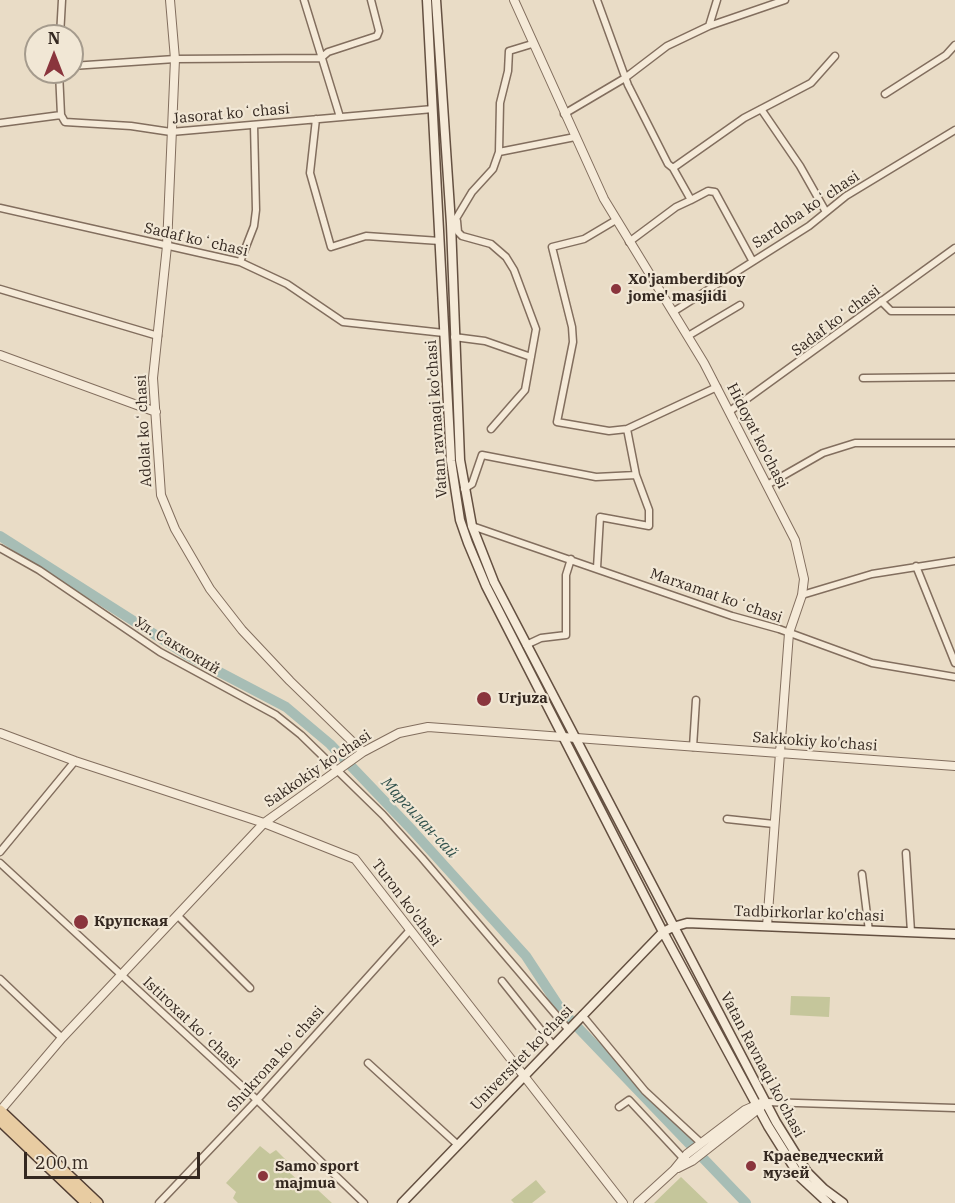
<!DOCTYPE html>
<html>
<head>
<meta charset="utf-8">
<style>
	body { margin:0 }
	#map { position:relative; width:955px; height:1203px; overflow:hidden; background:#e9dcc6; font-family:"IBM Plex Serif",serif }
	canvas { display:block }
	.north { position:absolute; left:24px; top:24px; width:60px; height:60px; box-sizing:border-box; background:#f1e7d5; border:2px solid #a59b8d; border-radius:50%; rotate:0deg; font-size:16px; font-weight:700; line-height:24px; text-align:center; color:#342820 }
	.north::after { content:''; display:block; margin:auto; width:21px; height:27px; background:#8a353d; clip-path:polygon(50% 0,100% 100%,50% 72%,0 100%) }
	.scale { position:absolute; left:24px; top:1152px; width:176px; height:27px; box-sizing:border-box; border:3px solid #342820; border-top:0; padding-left:8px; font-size:18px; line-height:21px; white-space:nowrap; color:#342820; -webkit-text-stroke:4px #f1e7d5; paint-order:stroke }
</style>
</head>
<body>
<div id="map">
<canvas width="955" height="1203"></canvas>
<div class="north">N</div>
<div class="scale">200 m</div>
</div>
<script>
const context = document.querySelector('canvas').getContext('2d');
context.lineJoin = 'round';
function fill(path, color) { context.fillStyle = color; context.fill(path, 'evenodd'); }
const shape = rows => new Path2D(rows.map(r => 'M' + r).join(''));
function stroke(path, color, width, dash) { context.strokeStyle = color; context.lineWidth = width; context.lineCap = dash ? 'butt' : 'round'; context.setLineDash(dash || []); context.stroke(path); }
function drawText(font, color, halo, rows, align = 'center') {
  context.font = font + ' "IBM Plex Serif",serif'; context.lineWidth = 4.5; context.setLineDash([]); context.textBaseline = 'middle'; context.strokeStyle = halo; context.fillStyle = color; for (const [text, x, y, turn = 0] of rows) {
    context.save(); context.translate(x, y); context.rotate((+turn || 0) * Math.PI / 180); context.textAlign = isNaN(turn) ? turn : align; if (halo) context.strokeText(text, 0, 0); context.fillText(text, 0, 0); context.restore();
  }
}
fill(shape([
	[791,996,830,997,829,1017,790,1015],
	[260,1146,270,1154,276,1150,293,1167,290,1173,302,1184,306,1179,332,1203,238,1203,233,1198,236,1192,226,1183],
	[681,1177,708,1203,654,1203],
	[536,1180,546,1192,532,1203,514,1203,511,1200]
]), '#c5c69b');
stroke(shape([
	[0,536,187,655,286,707,330,744,413,831,526,956,562,1011,746,1203]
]), '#a7bdb5', 10);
const minor = shape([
	[304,0,340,117],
	[597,0,628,85,668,164,673,168],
	[709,26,785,0],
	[60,36,62,0],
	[72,66,175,59,321,58,328,52,377,36,379,31,371,0],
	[59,72,61,115],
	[885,94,946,55,955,45],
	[761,109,800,166,826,212],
	[564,114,625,78,667,46,709,26,717,0],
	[61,115,65,122,131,126,171,132,433,109],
	[316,119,310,173,331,247,366,236,440,241],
	[0,123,61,115],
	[499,152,575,137],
	[691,200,708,191,715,192,752,260],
	[0,208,240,262,287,284,343,322,444,333],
	[616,220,584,239,552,247,572,327,573,342,557,422,609,431,627,429,717,387],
	[457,221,458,232,462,236,491,244,506,257,514,270,536,329,525,390,491,429],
	[454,222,472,192,493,169,499,152,500,103,508,71,509,51,532,44],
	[629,242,676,207,691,200,673,168,744,118,811,83,835,56],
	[240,262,254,226,256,210,254,125],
	[0,289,158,336],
	[881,301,891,311,955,311],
	[673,312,809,226,846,196,955,130],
	[688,336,740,305],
	[454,337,485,341,531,357],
	[863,378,955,377],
	[730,411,955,248],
	[767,485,823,453,855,443,955,443],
	[464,489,472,484,482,455,596,477,636,475],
	[472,526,732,616,779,629,872,663,955,677],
	[0,548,39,570,160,652,276,715,301,735,383,815,422,858,568,1029],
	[916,566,955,663],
	[597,568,600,517,649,526,649,510,636,475,627,429],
	[802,595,872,574,955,561],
	[526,645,541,638,566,635,566,575,571,559],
	[693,747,696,700],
	[727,819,774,824],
	[0,852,75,761],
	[906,853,911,932],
	[0,863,257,1100,364,1203],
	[862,874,869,931],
	[178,916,250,988],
	[0,979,62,1038],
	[502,981,553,1045],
	[582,1015,645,1091,701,1143],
	[368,1063,458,1145],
	[766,1102,955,1108],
	[619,1107,629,1100,683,1158],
	[159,1203,257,1100,410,930]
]);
const tertiary = shape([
	[170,0,175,59,167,246,153,378,161,495,175,529,210,589,242,630,290,681,363,752],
	[514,0,604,199,704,363,795,540,804,579,802,595,789,633,767,926],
	[0,355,156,412],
	[0,733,75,761,264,823,355,859,623,1203],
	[0,1111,62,1038,264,823,363,752,399,733,428,727,955,766],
	[678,1168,692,1161,762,1106],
	[638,1203,674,1170,687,1154,745,1110,761,1103]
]);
const secondary = shape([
	[427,0,451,461,460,520,468,543,486,586,663,932,768,1126,800,1177,828,1203],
	[436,0,451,224,460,460,472,526,494,582,776,1122,807,1172,824,1189,843,1203],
	[402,1203,663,932,673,927,687,923,955,934]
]);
const primary = shape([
	[0,1110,98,1203],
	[0,1121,86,1203]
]);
stroke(minor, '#826e5e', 9);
stroke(tertiary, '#826e5e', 10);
stroke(secondary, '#645041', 11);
stroke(primary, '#513d32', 12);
stroke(minor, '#f5ead8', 6);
stroke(tertiary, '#f5ead8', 8);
stroke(secondary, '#f5ead8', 8);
stroke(primary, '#e8cca2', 9);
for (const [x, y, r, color] of [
	[616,289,6,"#8a353d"],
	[484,699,8,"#8a353d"],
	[81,922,8,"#8a353d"],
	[751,1166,6,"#8a353d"],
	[263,1176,6,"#8a353d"]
]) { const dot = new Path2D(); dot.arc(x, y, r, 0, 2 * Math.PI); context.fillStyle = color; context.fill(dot); stroke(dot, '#f1e7d5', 2); }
drawText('15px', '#342820', '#f1e7d5', [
	["Jasorat koʻchasi",231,114,-5],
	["Sardoba koʻchasi",806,210,-34],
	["Sadaf koʻchasi",196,240,13],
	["Sadaf koʻchasi",836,321,-37],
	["Vatan ravnaqi ko'chasi",437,419,-94],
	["Adolat koʻchasi",144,431,-93],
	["Hidoyat ko'chasi",757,436,63],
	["Marxamat koʻchasi",716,596,19],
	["Ул. Саккокий",177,646,31],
	["Sakkokiy ko'chasi",815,742,4],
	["Sakkokiy ko'chasi",318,769,-34],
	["Turon ko'chasi",406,903,53],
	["Tadbirkorlar ko'chasi",809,914,2],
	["Istiroxat koʻchasi",191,1023,43],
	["Universitet ko'chasi",522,1058,-46],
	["Shukrona koʻchasi",276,1059,-48],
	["Vatan Ravnaqi ko'chasi",762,1065,62]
]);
drawText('bold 15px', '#342820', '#f1e7d5', [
	["Xo'jamberdiboy",628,280],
	["jome' masjidi",628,297],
	["Urjuza",498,699],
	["Крупская",94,922],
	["Краеведческий",763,1157],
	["музей",763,1174],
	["Samo sport",275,1167],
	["majmua",275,1184]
], 'left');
drawText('italic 16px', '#31524d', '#f1e7d5', [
	["Маргилан-сай",419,818,47]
]);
</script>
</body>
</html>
